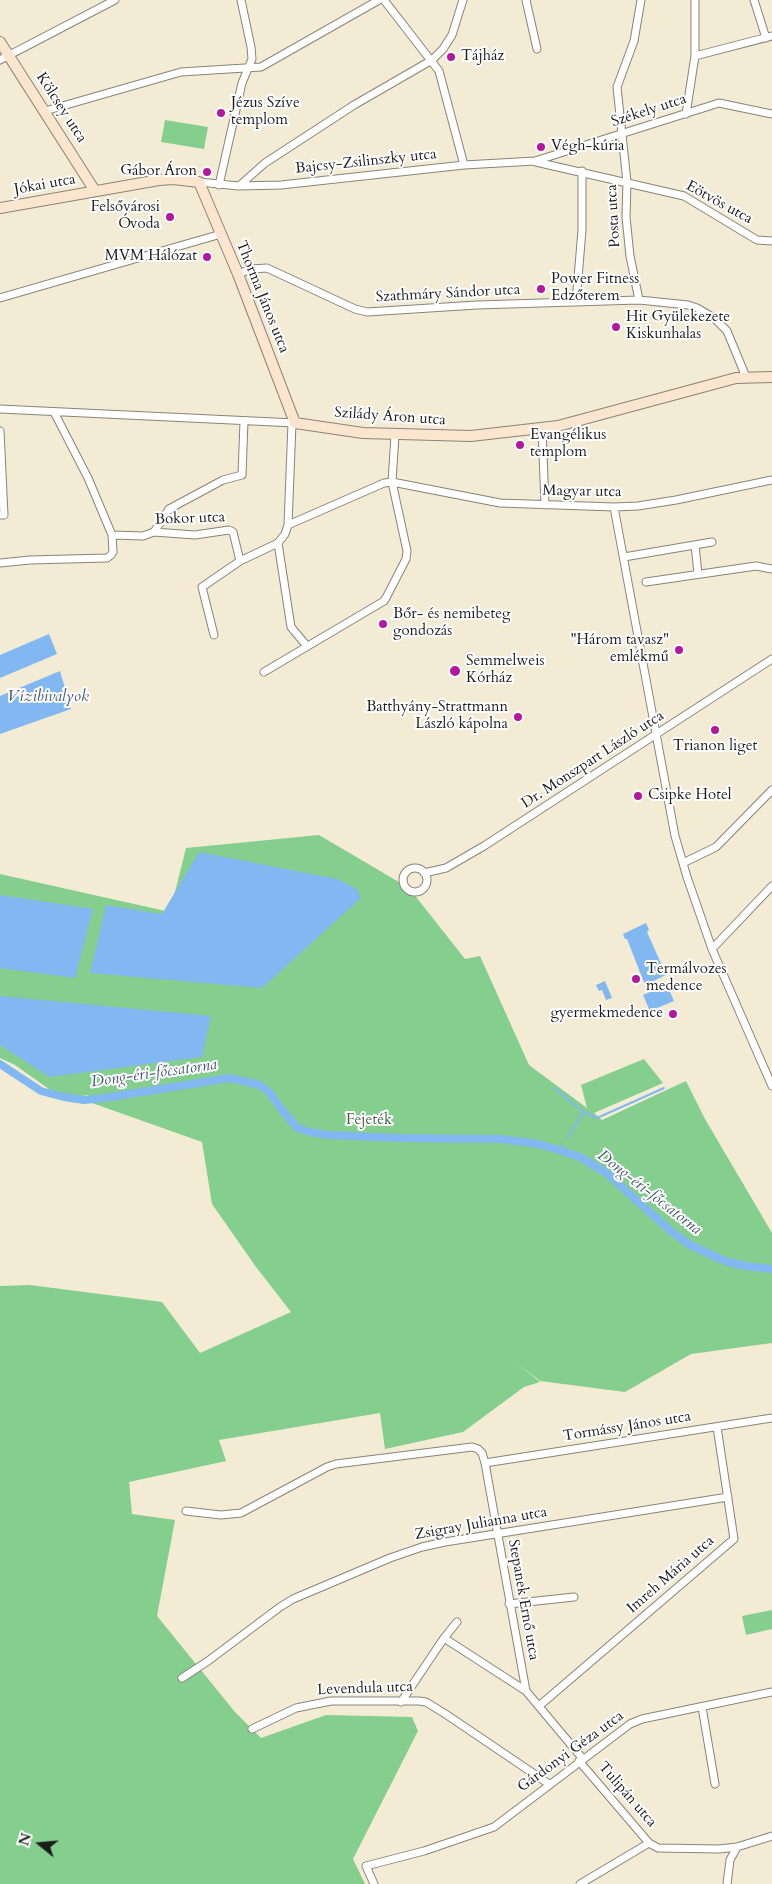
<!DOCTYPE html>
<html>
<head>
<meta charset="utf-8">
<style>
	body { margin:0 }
	#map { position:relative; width:772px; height:1884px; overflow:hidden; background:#f4ebd5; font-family:Cardo,serif }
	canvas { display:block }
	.north { position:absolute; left:15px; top:1819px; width:50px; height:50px; -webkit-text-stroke:4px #fff; paint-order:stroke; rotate:287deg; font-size:14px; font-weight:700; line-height:20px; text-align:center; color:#1c1c1c }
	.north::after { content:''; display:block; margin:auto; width:18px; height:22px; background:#1c1c1c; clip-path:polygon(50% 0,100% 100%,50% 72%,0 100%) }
</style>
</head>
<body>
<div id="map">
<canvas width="772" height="1884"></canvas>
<div class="north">N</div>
</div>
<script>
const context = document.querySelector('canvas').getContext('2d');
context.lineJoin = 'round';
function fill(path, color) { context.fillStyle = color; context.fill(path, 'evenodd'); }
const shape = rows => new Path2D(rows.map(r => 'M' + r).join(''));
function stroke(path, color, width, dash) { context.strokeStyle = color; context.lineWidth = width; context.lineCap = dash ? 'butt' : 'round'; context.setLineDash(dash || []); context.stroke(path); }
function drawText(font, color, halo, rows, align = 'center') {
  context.font = font + ' Cardo,serif'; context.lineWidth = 4; context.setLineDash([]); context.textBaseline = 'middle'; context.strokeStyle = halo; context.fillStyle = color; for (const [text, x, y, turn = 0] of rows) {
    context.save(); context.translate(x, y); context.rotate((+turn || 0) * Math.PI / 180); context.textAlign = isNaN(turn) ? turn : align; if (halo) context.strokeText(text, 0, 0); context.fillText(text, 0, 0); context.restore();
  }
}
fill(shape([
	[165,120,208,127,204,149,161,142],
	[319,835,409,888,465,959,480,956,529,1065,587,1108,581,1085,644,1059,663,1083,594,1113,602,1120,686,1081,705,1119,772,1233,772,1343,691,1354,625,1392,540,1381,517,1363,540,1382,524,1387,463,1432,385,1449,380,1413,219,1440,226,1461,129,1482,132,1514,175,1520,157,1616,235,1712,261,1738,326,1715,412,1717,418,1731,353,1859,365,1884,0,1884,0,1286,30,1285,162,1302,200,1353,291,1312,256,1267,212,1204,202,1142,92,1103,88,1095,63,1099,15,1065,0,1058,0,874,170,912,186,848],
	[772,1610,772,1629,746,1635,742,1616]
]), '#84cf8d');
fill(shape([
	[49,634,57,654,0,678,0,655],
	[60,671,71,709,0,734,0,696],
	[199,852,337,879,357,889,361,898,262,988,90,973,106,905,162,914],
	[0,895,93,909,75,978,0,968],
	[646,923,649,930,647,932,664,970,666,969,668,974,645,985,627,939,625,939,623,934],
	[605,981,612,998,606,1000,602,990,599,991,596,985],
	[667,985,674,1001,650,1011,643,995],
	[0,996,211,1016,202,1057,49,1077,0,1045]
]), '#82b8f1');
stroke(shape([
	[554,1088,583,1112],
	[567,1138,584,1112,597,1118,664,1088],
	[559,1150,562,1145]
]), '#82b8f1', 2);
stroke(shape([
	[0,1064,41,1091,64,1097,84,1100,104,1098,230,1078,260,1085,269,1092,279,1106,297,1128,311,1132,327,1135,400,1138,502,1139,538,1144,559,1150,580,1157,605,1172,672,1232,690,1245,725,1261,745,1266,772,1269]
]), '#82b8f1', 8);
const street = shape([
	[384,0,439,71,464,165],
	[526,0,537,49],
	[754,0,766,38],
	[695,56,772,36],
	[0,60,115,0],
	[45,111,181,72,261,67,379,0],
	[686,114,695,56,695,0],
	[536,162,684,196,757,240,772,241],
	[199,182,239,186,281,185,464,165,535,161,719,103,772,114],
	[219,185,242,83,252,59,251,47,241,0],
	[239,186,265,163,354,105,432,60,443,49,452,35,463,0],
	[238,274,251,269,267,268,355,309,367,312,477,305,639,300,688,305,697,308,714,318,727,331,746,377],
	[0,298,221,234],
	[639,300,630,256,626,217,627,182,617,87,634,41,641,0],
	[576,302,582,230,582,171],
	[0,409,295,423],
	[542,428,545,505],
	[0,431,4,515,0,515],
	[614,507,675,836,687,877,712,949,772,1086],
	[288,525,384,483,392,482,500,503,614,507,638,506,676,500,772,480],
	[154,532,169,509,223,480,242,475,244,421],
	[112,535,143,536,154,532,195,535,229,530,233,532,240,561,202,587,214,635],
	[278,543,291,627,306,645],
	[695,545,698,574],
	[624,557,712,542],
	[240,561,278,543,285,534,288,525,292,423],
	[0,563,30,560,107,558,111,555,113,552,112,535,88,478,54,412],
	[646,582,756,566,772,569],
	[264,672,384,601,387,596,406,559,407,551,392,482,395,435],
	[683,863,716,847,772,790],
	'403 880a12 12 0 1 1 24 0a12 12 0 1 1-24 0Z',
	[424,873,446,868,484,846,772,659],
	[712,949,772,886],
	[485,1463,772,1418],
	[186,1511,221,1515,241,1513,327,1467,336,1464,472,1447,478,1449,482,1453,485,1463,526,1691,583,1759],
	[509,1604,574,1597],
	[444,1638,457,1622],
	[182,1678,208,1661,280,1607,293,1599,390,1558,422,1547,445,1542,728,1497],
	[401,1702,444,1638,526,1691],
	[539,1706,734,1539,717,1427],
	[702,1707,715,1784],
	[252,1729,296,1708,331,1701,419,1701,426,1702,447,1715,549,1784],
	[579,1761,649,1843,658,1848,719,1849,737,1847,772,1836],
	[374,1884,366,1866,424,1851,494,1827,630,1724,642,1719,772,1692],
	[580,1884,649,1843],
	[727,1884,730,1860,737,1847]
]);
const secondary = shape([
	[0,42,95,191],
	[0,208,159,180,173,179,199,182,238,274,295,423,363,433,471,436,558,426,736,378,772,377]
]);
stroke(street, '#888478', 9);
stroke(secondary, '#888478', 12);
stroke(street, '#fff', 7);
stroke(secondary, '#fbe5cf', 10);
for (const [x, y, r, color] of [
	[451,57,5,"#b5179e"],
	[221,113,5,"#b5179e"],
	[541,147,5,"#b5179e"],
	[207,172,5,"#b5179e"],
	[170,217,5,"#b5179e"],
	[207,257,5,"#b5179e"],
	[541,289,5,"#b5179e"],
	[616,327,5,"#b5179e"],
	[520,445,5,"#b5179e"],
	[383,624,5,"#b5179e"],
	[679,650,5,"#b5179e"],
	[455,671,6,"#b5179e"],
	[518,717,5,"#b5179e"],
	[715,730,5,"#b5179e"],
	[638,796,5,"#b5179e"],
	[636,979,5,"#b5179e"],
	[673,1014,5,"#b5179e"]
]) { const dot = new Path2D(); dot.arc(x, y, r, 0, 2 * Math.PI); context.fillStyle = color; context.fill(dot); stroke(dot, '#fff', 2); }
drawText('15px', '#1c1c1c', '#fff', [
	["Tájház",461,57],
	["Jézus Szíve",231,104],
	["templom",231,121],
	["Végh-kúria",551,147],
	["Gábor Áron",197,172,"right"],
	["Felsővárosi",160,208,"right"],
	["Óvoda",160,225,"right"],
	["MVM Hálózat",197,257,"right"],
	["Power Fitness",551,280],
	["Edzőterem",551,297],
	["Hit Gyülekezete",626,318],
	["Kiskunhalas",626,335],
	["Evangélikus",530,436],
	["templom",530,453],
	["Bőr- és nemibeteg",393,615],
	["gondozás",393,632],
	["\"Három tavasz\"",669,641,"right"],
	["emlékmű",669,658,"right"],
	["Semmelweis",466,662],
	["Kórház",466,679],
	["Batthyány-Strattmann",508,708,"right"],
	["László kápolna",508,725,"right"],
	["Trianon liget",715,747,"center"],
	["Csipke Hotel",648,796],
	["Termálvozes",646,970],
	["medence",646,987],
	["gyermekmedence",663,1014,"right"]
], 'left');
drawText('15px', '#1c1c1c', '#fff', [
	["Kölcsey utca",61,108,57],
	["Székely utca",649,111,-18],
	["Bajcsy-Zsilinszky utca",366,162,-6],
	["Jókai utca",45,185,-10],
	["Eötvös utca",719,203,29],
	["Posta utca",614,216,-93],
	["Szathmáry Sándor utca",448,294,-3],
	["Thorma János utca",262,297,68],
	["Szilády Áron utca",390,417,4],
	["Magyar utca",582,492,1],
	["Bokor utca",190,519,-2],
	["Dr. Monszpart László utca",593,760,-33],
	["Tormássy János utca",627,1427,-9],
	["Zsigray Julianna utca",481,1524,-10],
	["Imreh Mária utca",671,1575,-41],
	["Stepanek Ernő utca",523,1600,80],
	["Levendula utca",365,1689,-2],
	["Gárdonyi Géza utca",571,1752,-36],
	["Tulipán utca",627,1795,49]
]);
drawText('15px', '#466449', '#fff', [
	["Fejeték",369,1121]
]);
drawText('italic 16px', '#455a71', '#fff', [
	["Vízibivalyok",48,697],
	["Dong-éri-főcsatorna",154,1074,-8],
	["Dong-éri-főcsatorna",649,1193,38]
]);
</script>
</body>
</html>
